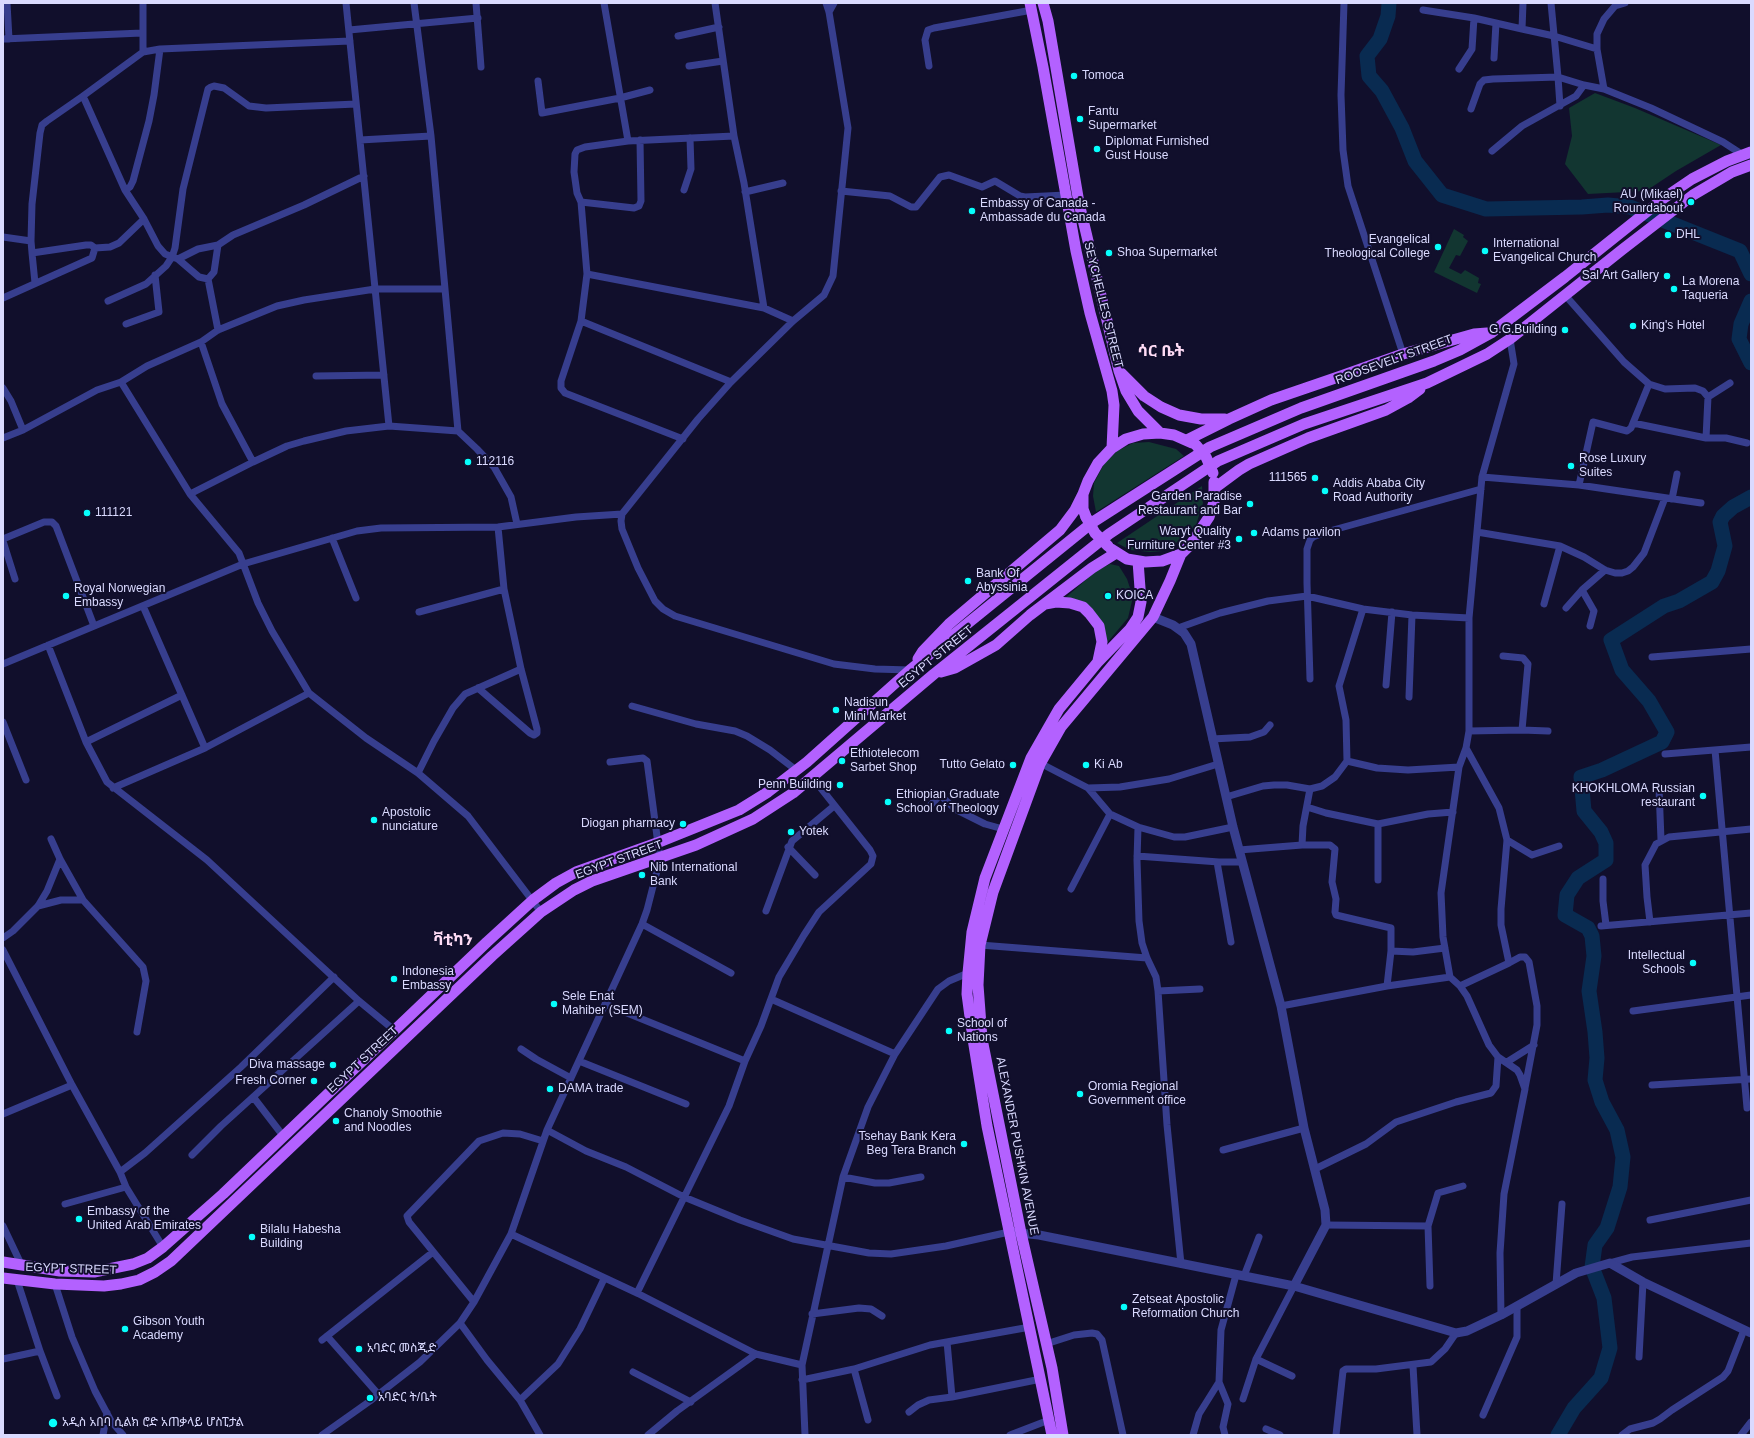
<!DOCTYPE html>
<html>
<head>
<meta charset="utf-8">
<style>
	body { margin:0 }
	#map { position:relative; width:1754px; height:1438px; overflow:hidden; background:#110f2c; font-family:Helvetica,sans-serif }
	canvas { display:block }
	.frame { position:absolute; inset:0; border:4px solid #dadaff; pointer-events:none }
</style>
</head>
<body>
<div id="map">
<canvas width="1754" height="1438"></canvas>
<div class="frame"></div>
</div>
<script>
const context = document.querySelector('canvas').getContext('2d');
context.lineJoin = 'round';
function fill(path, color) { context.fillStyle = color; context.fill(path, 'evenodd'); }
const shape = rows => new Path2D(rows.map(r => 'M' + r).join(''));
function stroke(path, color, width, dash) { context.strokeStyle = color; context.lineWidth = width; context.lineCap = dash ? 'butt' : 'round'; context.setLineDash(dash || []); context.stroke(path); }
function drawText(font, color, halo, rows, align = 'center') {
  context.font = font + ' Helvetica,"Noto Sans Ethiopic",sans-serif'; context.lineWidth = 4; context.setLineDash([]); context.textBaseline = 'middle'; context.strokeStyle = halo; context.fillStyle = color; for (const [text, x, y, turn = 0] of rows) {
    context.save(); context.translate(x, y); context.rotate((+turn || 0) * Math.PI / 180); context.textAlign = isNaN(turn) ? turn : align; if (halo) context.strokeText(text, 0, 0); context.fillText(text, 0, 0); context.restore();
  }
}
fill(shape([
	[1595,93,1635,108,1721,145,1676,171,1646,191,1588,194,1565,164,1572,136,1569,108],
	[1454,229,1464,235,1463,237,1468,241,1460,256,1456,255,1449,268,1461,274,1465,270,1479,278,1478,283,1481,284,1477,293,1434,272],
	[1149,442,1176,449,1184,456,1096,512,1093,496,1094,483,1104,464,1117,451,1133,443],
	[1202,486,1203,503,1196,525,1185,537,1163,551,1150,552,1130,550,1117,543],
	[1110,564,1119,566,1127,579,1133,597,1128,618,1106,644,1100,622,1064,599,1096,571]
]), '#123631');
stroke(shape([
	[1389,3,1388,16,1380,39,1367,56,1369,76,1382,91,1402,128,1415,161,1442,195,1486,209,1582,207,1608,205,1630,207,1740,251,1751,274],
	[1751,301,1741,324,1739,339,1751,363],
	[1558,1435,1574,1408,1601,1378,1610,1348,1604,1298,1592,1267,1595,1245,1607,1228,1620,1187,1623,1157,1617,1130,1602,1102,1595,1080,1597,1058,1595,1032,1589,991,1594,956,1592,936,1588,928,1565,915,1567,895,1578,878,1606,860,1606,843,1601,832,1584,811,1581,777,1602,770,1662,742,1667,732,1649,701,1622,670,1611,640,1664,606,1679,601,1712,582,1718,571,1725,546,1720,522,1723,516,1733,507,1751,497]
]), '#092b51', 15);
stroke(shape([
	[7,3,9,39],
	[143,3,143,52,160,49,350,41],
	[346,3,389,426],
	[414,3,431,136,458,431],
	[476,3,481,67],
	[604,3,628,141],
	[715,3,734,136,744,183,764,308,793,321],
	[826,3,829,12,848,128,833,276,824,295,793,321,731,382,698,419,622,514,621,521,622,529,638,568,655,601,663,609,675,616,834,664,875,669,910,670],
	[1344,3,1341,95,1343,150,1348,186,1403,354],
	[1551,3,1558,77,1584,85],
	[1423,10,1474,18,1522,29,1554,36,1597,49],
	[829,12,834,3],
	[1522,29,1523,3],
	[349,30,478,18],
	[678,36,719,27],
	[3,39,142,33],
	[1494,58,1496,23],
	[689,66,723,61],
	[929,66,925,40,928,30,934,28,1032,10],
	[1459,69,1472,49,1474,18],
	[538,81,542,113,620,98,650,90],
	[1604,89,1597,49,1597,34,1604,19,1615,6,1625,3],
	[83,96,143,52],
	[1471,109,1480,84,1484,80,1493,79,1558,77,1560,106],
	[360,140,431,136],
	[1492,151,1522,126,1576,96,1584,85,1604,89,1651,108,1723,142,1743,155],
	[125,190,130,187,133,181,149,121,154,95,160,49],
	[684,190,691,169,690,138],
	[841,191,890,196,911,207,916,207,940,177,949,175,982,187,995,181,1020,196,1025,197,1066,195],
	[745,192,783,183],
	[581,202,634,208,639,206,641,201,640,140],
	[144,219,158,246,165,254,178,259,199,277,208,279],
	[3,237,31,241],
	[218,245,214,272,208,279,218,330],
	[32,253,86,245,91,245,95,248,110,247,119,243,144,219,125,190,83,96,47,121,42,125,40,133,32,204,31,241,32,253,35,283],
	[178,259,198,249,218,245,233,235,304,205,364,176],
	[587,274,764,308],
	[1565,295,1624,362,1649,384,1665,389,1695,388,1703,391,1708,397,1730,383],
	[3,298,92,258,95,248],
	[108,301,146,284,166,266,172,257,175,248,183,189,208,89,211,87,214,86,224,88,249,106,266,108,356,104],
	[581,321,731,382],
	[126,324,159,312,155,275],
	[316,376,384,375],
	[121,382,190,494,239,553,258,603,272,631,309,693,366,738,418,773,468,816,541,912],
	[3,388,11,401,23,430],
	[1633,423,1649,384],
	[3,438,23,430,97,390,121,382,147,366,201,342,218,330,277,306,304,300,375,289,445,289],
	[1706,438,1708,397],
	[683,439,565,393,561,388,561,381,581,321,587,274,581,202,577,193,574,172,575,154,577,150,585,147,628,141,734,136],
	[253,462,287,446,304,441,346,431,389,426,458,431,477,449,494,467,511,497,517,524],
	[1482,477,1579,485,1701,503],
	[1579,485,1593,422,1627,431,1631,428,1633,423,1706,438,1726,438,1747,443],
	[190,494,253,462,222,404,201,342],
	[1672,499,1677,474],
	[1477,532,1560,546,1584,557,1605,570,1615,573,1622,573,1628,571,1633,567,1644,553,1665,498],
	[332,538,356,598],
	[3,539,44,522,52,522,56,526,94,626],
	[3,541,15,579],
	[1544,604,1560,546],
	[1566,608,1582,590],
	[419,612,504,589],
	[1590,626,1594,611,1582,590,1605,570],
	[1178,628,1220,613,1268,601,1307,596,1363,609,1412,615,1469,618],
	[48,645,86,742,107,782,207,860,359,1001,394,1030],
	[1652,657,1751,649],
	[3,664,243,564,357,531,381,528,498,527,576,517,622,514],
	[1310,679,1307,583,1307,549,1310,540,1313,537,1326,532,1481,489],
	[1386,685,1392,612],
	[478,688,530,733,534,735,537,733,537,729,521,669,504,589,498,527],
	[1409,697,1412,615],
	[632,706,696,724,735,731,747,736,770,750,796,770],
	[3,722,26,780],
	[1522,730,1548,731],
	[1469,731,1522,730,1528,664,1523,658,1503,656],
	[1212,739,1250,737,1264,732,1270,725],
	[86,742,182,695],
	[205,748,309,693],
	[1715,750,1747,1108],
	[1665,754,1751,747],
	[1347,761,1377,768,1408,770,1459,767],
	[1038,762,1088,788,1110,814,1138,827,1174,837,1185,837,1233,827],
	[418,773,434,741,453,708,465,694,521,669],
	[113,788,205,748,143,606],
	[1088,788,1120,787,1169,779,1218,764],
	[1659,788,1661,840],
	[1226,797,1263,786,1274,785,1287,785,1310,789,1322,786,1335,777,1347,761,1346,720,1339,686,1363,609],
	[1307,807,1326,813,1378,824,1428,814,1453,812],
	[927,809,940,795,955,809,985,824,1003,829],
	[1138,827,1137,860,1139,921,1142,943,1147,958,1156,977,1158,991,1167,1125,1181,1264],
	[51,839,60,859,83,900,143,967,146,981,137,1032],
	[1507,840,1532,855,1559,846],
	[1302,845,1330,845,1335,849,1332,882,1336,899,1335,912,1336,915,1391,928,1391,951,1387,986],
	[788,847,815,875],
	[1239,850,1302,845,1303,826,1310,789],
	[1137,856,1219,862,1242,862],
	[1217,862,1231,942],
	[1603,879,1603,901,1606,925],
	[1378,880,1378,824],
	[1071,889,1110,814],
	[38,906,61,900,83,900],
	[766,911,792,841,834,806],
	[1650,922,1647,897,1645,865,1656,844,1669,837,1751,829],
	[642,924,731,973],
	[1601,926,1751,913],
	[3,938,13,931,38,906,47,891,60,859],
	[980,945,1147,958],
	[3,950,72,1085,120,1172,126,1187,163,1247],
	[1391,951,1413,952,1445,948],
	[1509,963,1520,957,1525,957,1529,962,1537,1006,1537,1025,1525,1088],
	[1460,986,1509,963,1501,925,1501,909,1507,840,1499,808,1466,748],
	[1158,991,1200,989],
	[771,999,895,1054],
	[605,1004,745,1061],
	[1281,1006,1387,986,1450,977],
	[1633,1011,1751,995],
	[521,1049,536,1059,571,1078],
	[579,1061,686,1104],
	[1507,1062,1534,1045],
	[1652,1085,1751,1079],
	[254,1098,284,1137],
	[3,1114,72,1085],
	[547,1130,586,1151,626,1167,684,1197,740,1220,793,1239,869,1253,891,1254,946,1246,1009,1232],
	[1223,1150,1304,1128],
	[192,1155,221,1126,359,1001],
	[1315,1169,1366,1144,1396,1122,1456,1102,1491,1093,1496,1086,1498,1057],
	[120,1172,145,1153,241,1067,334,977],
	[843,1177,875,1183,889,1183,921,1177],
	[65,1204,126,1187],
	[1650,1220,1751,1200],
	[1326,1225,1428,1226,1438,1193,1463,1186],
	[3,1226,21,1264],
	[1428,1226,1430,1286],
	[511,1234,637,1293,756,1354,802,1365,805,1435],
	[1610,1263,1632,1257,1751,1243],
	[1244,1276,1259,1237],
	[55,1284,72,1337,95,1391,111,1421,123,1435],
	[1556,1284,1562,1204],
	[637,1293,729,1106,745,1061,761,1026,779,977,804,935,819,912,871,864,873,856,870,850,812,777],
	[474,1302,409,1222,407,1216,479,1141,503,1133,520,1134,543,1141],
	[812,1314,859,1308,871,1309,882,1316],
	[1501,1315,1500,1253,1504,1194,1525,1089,1520,1075,1517,1070,1498,1057,1489,1045,1467,996,1460,986,1450,977,1443,937,1441,893,1459,767,1466,748,1469,731,1469,618,1482,477,1514,364,1510,339],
	[460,1323,487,1360,520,1400,540,1435],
	[327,1336,379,1395],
	[322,1340,433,1252],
	[947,1342,952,1397],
	[1046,1344,1074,1335,1092,1333,1097,1334,1102,1340,1123,1435],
	[40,1351,57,1396],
	[1639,1357,1643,1282],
	[3,1359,40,1351,17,1280],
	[802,1365,843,1177,868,1107,895,1054,938,989,949,981,968,973],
	[1413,1366,1417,1435],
	[854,1369,868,1420],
	[633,1372,691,1402],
	[1292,1376,1256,1359,1294,1286],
	[802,1380,854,1369,930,1345,1030,1327],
	[1219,1382,1228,1404,1223,1427,1225,1435],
	[1243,1399,1256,1359],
	[520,1400,558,1364,580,1329,604,1279],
	[909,1412,918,1405,929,1400,952,1397,1041,1379],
	[1483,1415,1517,1337,1517,1306],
	[1266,1429,1280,1435],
	[103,1435,107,1413],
	[322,1435,370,1401,420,1362,460,1323,474,1302,511,1234,547,1130,642,924,647,910,660,859,647,761,643,758,610,762],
	[648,1435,677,1411,756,1354],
	[1010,1435,1049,1420],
	[1193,1435,1199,1414,1219,1382,1221,1330,1236,1275],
	[1336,1435,1343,1371,1346,1369,1376,1369,1431,1362,1445,1349,1456,1333],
	[1622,1435,1630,1429,1653,1423,1660,1419,1672,1410,1723,1377,1728,1371,1744,1330],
	[1741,1435,1751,1422]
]), '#373e8e', 7);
stroke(shape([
	[1153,617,1173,625,1184,633,1191,644,1233,827,1281,1006,1304,1128,1325,1210,1326,1225,1294,1286],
	[1009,1232,1039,1235,1294,1286,1456,1333,1467,1331,1501,1315,1576,1273,1610,1263,1643,1282,1751,1333]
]), '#373e8e', 9);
stroke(shape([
	[1030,3,1043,67,1076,251,1090,313,1112,391,1114,405,1112,448],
	[1043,3,1048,21,1079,203,1119,371,1126,391,1138,411,1160,433],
	[1121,373,1144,396,1161,407,1179,415,1201,419,1225,419],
	[1187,440,1229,419,1271,400,1341,376,1403,354,1474,334,1487,333],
	[1216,487,1239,470,1249,464,1308,438,1386,410,1408,398,1420,389],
	[1086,517,1083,509,1083,494,1088,481,1098,463,1112,448,1126,439,1143,434,1160,433,1174,435,1192,443],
	[1111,549,1127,559,1145,562,1162,561,1181,554,1191,544,1209,517,1214,502,1214,482],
	[1045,604,1056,602,1070,603,1083,607,1089,613,1099,626,1102,642,1098,661],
	[918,659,923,651,949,624,1060,530,1075,510,1083,494],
	[941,672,955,668,996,645,1030,615,1092,568,1116,553],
	[3,1262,60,1271,94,1272,133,1264,148,1258,163,1247,223,1194,487,942,533,900,556,883,576,872,657,843,739,810,768,792,807,762,910,670,1093,522,1210,447,1301,408,1434,361,1460,350,1491,333,1565,277,1664,198,1692,179,1727,161,1751,152],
	[3,1278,55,1284,104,1286,121,1284,139,1280,155,1272,171,1261,492,956,541,912,574,890,592,881,696,845,753,819,793,793,934,674,1109,534,1218,461,1304,424,1427,383,1487,354,1510,339,1623,249,1693,195,1732,172,1751,165],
	[1052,1435,987,1126,973,1039,967,994,968,973,972,932,985,878,1031,758,1059,709,1097,663,1130,629,1138,617,1141,602,1138,561],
	[1063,1435,1052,1368,1021,1233,982,1039,978,985,980,945,993,892,1040,764,1061,727,1153,617,1170,581,1181,554]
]), '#b361ff', 11);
stroke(shape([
	[1196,445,1206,457,1213,473],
	[1086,517,1095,533,1108,546]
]), '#b361ff', 11);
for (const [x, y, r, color] of [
	[1074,76,4,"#06fffd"],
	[1080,119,4,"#06fffd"],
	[1097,149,4,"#06fffd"],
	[1691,202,4,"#06fffd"],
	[972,211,4,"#06fffd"],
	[1668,235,4,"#06fffd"],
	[1438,247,4,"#06fffd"],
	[1485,251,4,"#06fffd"],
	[1109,253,4,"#06fffd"],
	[1667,276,4,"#06fffd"],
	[1674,289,4,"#06fffd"],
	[1633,326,4,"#06fffd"],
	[1565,330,4,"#06fffd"],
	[468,462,4,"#06fffd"],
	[1571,466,4,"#06fffd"],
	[1315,478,4,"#06fffd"],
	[1325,491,4,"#06fffd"],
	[1250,504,4,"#06fffd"],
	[87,513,4,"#06fffd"],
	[1254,533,4,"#06fffd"],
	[1239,539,4,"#06fffd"],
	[968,581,4,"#06fffd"],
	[66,596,4,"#06fffd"],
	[1108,596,4,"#06fffd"],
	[836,710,4,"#06fffd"],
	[842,761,4,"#06fffd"],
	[1013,765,4,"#06fffd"],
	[1086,765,4,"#06fffd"],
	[840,785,4,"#06fffd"],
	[1703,796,4,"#06fffd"],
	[888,802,4,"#06fffd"],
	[374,820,4,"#06fffd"],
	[683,824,4,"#06fffd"],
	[791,832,4,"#06fffd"],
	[642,875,4,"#06fffd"],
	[1693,963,4,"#06fffd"],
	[394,979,4,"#06fffd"],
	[554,1004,4,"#06fffd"],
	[949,1031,4,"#06fffd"],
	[333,1065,4,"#06fffd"],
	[314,1081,4,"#06fffd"],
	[550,1089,4,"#06fffd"],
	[1080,1094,4,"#06fffd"],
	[336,1121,4,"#06fffd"],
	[964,1144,4,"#06fffd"],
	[79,1219,4,"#06fffd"],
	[252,1237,4,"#06fffd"],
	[1124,1307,4,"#06fffd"],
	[125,1329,4,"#06fffd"],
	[359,1349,4,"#06fffd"],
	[370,1398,4,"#06fffd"],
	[53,1423,5,"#06fffd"]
]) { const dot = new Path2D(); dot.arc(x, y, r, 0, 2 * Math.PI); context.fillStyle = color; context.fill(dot); stroke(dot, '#110f2c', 1.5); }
drawText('12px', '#dadaff', '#110f2c', [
	["Tomoca",1082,76],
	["Fantu",1088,112],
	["Supermarket",1088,126],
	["Diplomat Furnished",1105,142],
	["Gust House",1105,156],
	["AU (Mikael)",1683,195,"right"],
	["Rounrdabout",1683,209,"right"],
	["Embassy of Canada -",980,204],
	["Ambassade du Canada",980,218],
	["DHL",1676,235],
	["Evangelical",1430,240,"right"],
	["Theological College",1430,254,"right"],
	["International",1493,244],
	["Evangelical Church",1493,258],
	["Shoa Supermarket",1117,253],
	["Sal Art Gallery",1659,276,"right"],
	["La Morena",1682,282],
	["Taqueria",1682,296],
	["King's Hotel",1641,326],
	["G.G.Building",1557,330,"right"],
	["Rose Luxury",1579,459],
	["Suites",1579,473],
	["112116",476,462],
	["111565",1307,478,"right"],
	["Addis Ababa City",1333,484],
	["Road Authority",1333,498],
	["Garden Paradise",1242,497,"right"],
	["Restaurant and Bar",1242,511,"right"],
	["111121",95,513],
	["Waryt Quality",1231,532,"right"],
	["Furniture Center #3",1231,546,"right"],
	["Adams pavilon",1262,533],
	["Bank Of",976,574],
	["Abyssinia",976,588],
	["Royal Norwegian",74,589],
	["Embassy",74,603],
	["KOICA",1116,596],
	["Nadisun",844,703],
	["Mini Market",844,717],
	["Ethiotelecom",850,754],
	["Sarbet Shop",850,768],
	["Tutto Gelato",1005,765,"right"],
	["Ki Ab",1094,765],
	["Penn Building",832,785,"right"],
	["KHOKHLOMA Russian",1695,789,"right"],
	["restaurant",1695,803,"right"],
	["Ethiopian Graduate",896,795],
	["School of Theology",896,809],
	["Apostolic",382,813],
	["nunciature",382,827],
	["Diogan pharmacy",675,824,"right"],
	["Yotek",799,832],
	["Nib International",650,868],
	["Bank",650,882],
	["Intellectual",1685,956,"right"],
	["Schools",1685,970,"right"],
	["Indonesia",402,972],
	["Embassy",402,986],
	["Sele Enat",562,997],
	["Mahiber (SEM)",562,1011],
	["School of",957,1024],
	["Nations",957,1038],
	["Diva massage",325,1065,"right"],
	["Fresh Corner",306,1081,"right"],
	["Oromia Regional",1088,1087],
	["Government office",1088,1101],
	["DAMA trade",558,1089],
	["Chanoly Smoothie",344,1114],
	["and Noodles",344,1128],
	["Tsehay Bank Kera",956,1137,"right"],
	["Beg Tera Branch",956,1151,"right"],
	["Embassy of the",87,1212],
	["United Arab Emirates",87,1226],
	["Bilalu Habesha",260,1230],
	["Building",260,1244],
	["Zetseat Apostolic",1132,1300],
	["Reformation Church",1132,1314],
	["Gibson Youth",133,1322],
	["Academy",133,1336],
	["አባድር መስጂድ",367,1349],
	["አባድር ት/ቤት",378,1398],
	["አዲስ አበባ ሲልክ ሮድ አጠቃላይ ሆስፒታል",62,1423]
], 'left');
drawText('12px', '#dadaff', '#110f2c', [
	["SEYCHELLES STREET",1103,305,76],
	["ROOSEVELT STREET",1394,360,-20],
	["EGYPT STREET",936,657,-39],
	["EGYPT STREET",619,860,-20],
	["EGYPT STREET",363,1060,-43],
	["ALEXANDER PUSHKIN AVENUE",1017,1146,79],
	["EGYPT STREET",71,1269,2]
]);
drawText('bold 16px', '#ffdcf6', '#110f2c', [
	["ሳር ቤት",1161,352],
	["ቫቲካን",453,941]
]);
</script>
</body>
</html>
